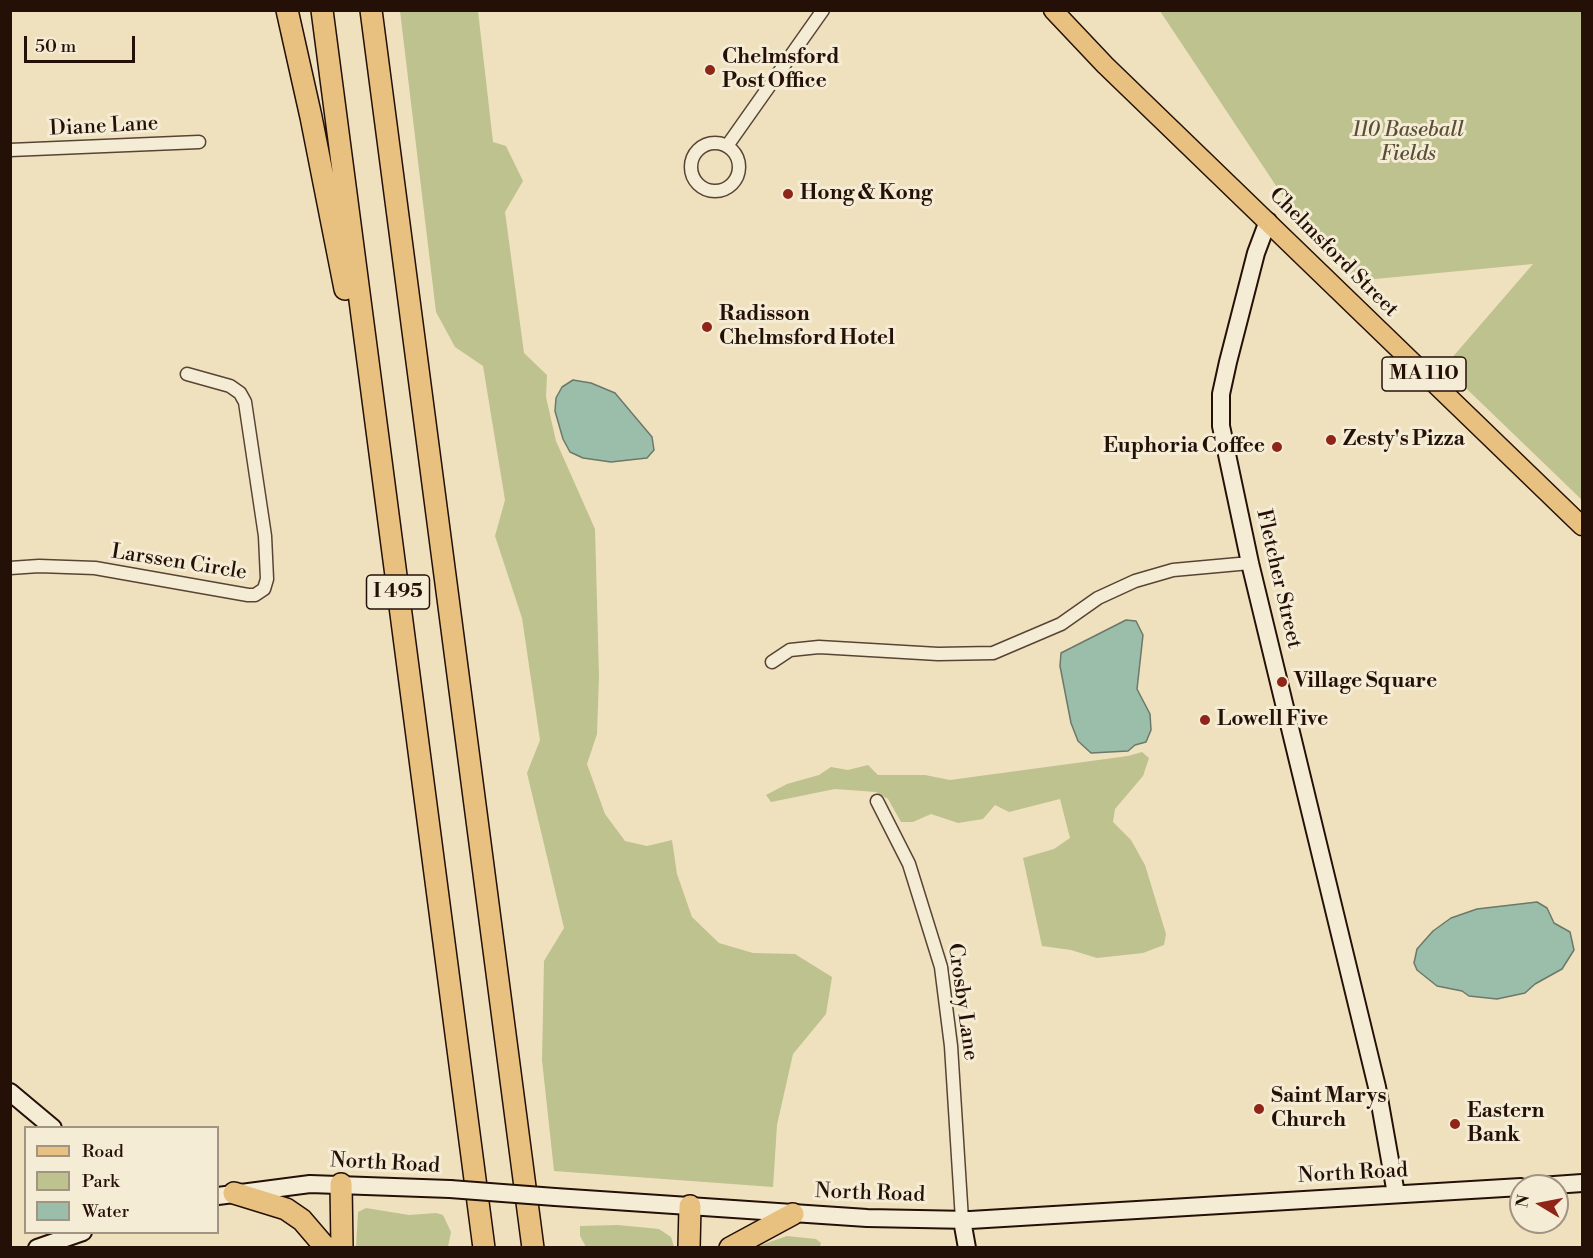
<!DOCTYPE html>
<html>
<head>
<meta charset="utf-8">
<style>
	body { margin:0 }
	#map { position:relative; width:1593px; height:1258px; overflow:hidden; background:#f0e1be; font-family:"Libre Bodoni",serif }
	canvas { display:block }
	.frame { position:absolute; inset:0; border:12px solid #251007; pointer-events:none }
	.legend { position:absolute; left:24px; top:1126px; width:195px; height:108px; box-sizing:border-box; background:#f5ecd5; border:2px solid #a29483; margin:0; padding:8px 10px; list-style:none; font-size:18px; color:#251007 }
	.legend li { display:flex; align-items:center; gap:12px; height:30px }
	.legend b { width:30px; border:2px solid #a29483 }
	.north { position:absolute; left:1509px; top:1174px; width:60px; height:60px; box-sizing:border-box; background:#f5ecd5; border:2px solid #a29483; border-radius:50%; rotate:280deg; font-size:16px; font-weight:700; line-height:24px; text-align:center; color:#251007 }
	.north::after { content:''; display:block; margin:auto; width:21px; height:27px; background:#8f2418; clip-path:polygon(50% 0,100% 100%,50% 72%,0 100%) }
	.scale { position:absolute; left:24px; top:36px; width:111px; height:27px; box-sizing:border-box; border:3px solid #251007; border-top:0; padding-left:8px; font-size:18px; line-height:21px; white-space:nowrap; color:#251007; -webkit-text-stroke:4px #f5ecd5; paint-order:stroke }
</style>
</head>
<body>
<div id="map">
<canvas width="1593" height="1258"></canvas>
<div class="frame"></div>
<ul class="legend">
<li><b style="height:8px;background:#e8c07f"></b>Road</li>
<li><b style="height:16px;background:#bdc28f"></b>Park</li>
<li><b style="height:16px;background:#9bbeab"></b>Water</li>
</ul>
<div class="north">N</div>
<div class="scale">50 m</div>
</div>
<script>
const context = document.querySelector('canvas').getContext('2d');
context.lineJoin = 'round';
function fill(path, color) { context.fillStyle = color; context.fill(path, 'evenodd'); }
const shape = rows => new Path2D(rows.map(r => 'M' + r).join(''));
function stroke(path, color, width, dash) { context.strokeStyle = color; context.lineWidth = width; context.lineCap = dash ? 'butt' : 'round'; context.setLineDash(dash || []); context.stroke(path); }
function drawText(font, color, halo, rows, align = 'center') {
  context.font = font + ' "Libre Bodoni",serif'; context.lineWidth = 6; context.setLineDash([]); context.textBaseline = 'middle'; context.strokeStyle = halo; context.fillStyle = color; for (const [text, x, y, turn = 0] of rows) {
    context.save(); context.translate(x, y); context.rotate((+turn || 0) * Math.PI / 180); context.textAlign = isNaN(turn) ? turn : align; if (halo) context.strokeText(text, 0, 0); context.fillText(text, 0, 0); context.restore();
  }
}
fill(shape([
	[400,11,478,11,493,142,506,146,523,181,505,212,524,353,547,375,546,397,556,441,595,529,599,676,597,734,587,764,605,814,625,841,647,846,672,840,677,874,692,917,719,943,753,953,795,954,832,977,826,1014,793,1054,777,1125,773,1187,554,1171,542,1060,544,961,564,928,527,773,540,740,522,618,495,536,505,500,483,366,455,347,436,312],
	[1160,11,1582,11,1582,500,1444,367,1533,264,1354,281,1312,240],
	[1142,752,1149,758,1143,776,1115,809,1113,822,1131,840,1145,865,1166,934,1164,945,1143,953,1097,958,1071,950,1042,946,1023,858,1054,849,1070,838,1060,799,1009,812,995,805,983,819,958,823,931,814,913,822,901,822,888,799,876,792,835,789,771,802,766,795,787,784,819,775,831,767,848,770,868,765,878,775,925,775,950,780,1128,756],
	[366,1208,409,1215,436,1213,443,1215,451,1232,448,1247,356,1247,358,1212],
	[618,1225,659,1229,671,1237,674,1247,586,1247,580,1236,580,1226],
	[787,1236,816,1239,821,1243,820,1246,755,1247]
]), '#bdc28f');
const water = shape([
	[573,380,591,383,615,393,652,437,654,450,647,458,611,462,583,458,570,452,563,439,555,411,556,398,562,387,573,380],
	[1126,620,1136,621,1143,635,1137,689,1150,714,1151,730,1146,742,1135,745,1128,751,1091,753,1078,741,1071,723,1060,666,1061,653,1126,620],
	[1537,902,1547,908,1554,923,1570,932,1574,950,1562,969,1535,984,1525,993,1497,999,1469,996,1462,991,1437,986,1417,970,1414,963,1417,949,1433,931,1451,918,1477,909,1537,902]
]);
fill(water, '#9bbeab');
stroke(water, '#6c7869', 1.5);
const street = shape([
	'691 167a24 24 0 1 1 48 0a24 24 0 1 1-48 0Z',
	[727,146,823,10],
	[10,150,199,142],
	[10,568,39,566,95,568,248,595,255,595,264,589,267,579,265,536,245,402,240,393,230,386,187,374],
	[772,662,790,650,819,647,938,654,993,653,1061,624,1098,598,1135,581,1173,570,1250,563],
	[877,801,909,864,941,967,951,1046,962,1220]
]);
const secondary = shape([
	[1268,221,1256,253,1228,362,1221,394,1221,426,1250,563,1377,1087,1396,1194],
	[10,1092,53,1128],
	[1540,1186,1582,1183],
	[218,1196,310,1184,450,1189],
	[555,1197,867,1218,970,1220,1521,1187],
	[962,1220,967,1248],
	[37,1248,83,1232]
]);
const primary = shape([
	[1053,10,1105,65,1582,526]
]);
const highway = shape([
	[287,10,311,117,345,289],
	[322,10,484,1248],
	[371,10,533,1248],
	[341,1184,342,1248],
	[234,1193,286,1209,302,1220,326,1248],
	[689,1248,690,1206],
	[730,1248,793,1214]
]);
stroke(street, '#584435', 15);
stroke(secondary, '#251007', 20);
stroke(primary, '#251007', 21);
stroke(highway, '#251007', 24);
stroke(street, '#f5ecd5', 12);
stroke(secondary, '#f5ecd5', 16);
stroke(primary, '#e8c07f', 18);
stroke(highway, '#e8c07f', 21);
const secondaryBridge = shape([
	[450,1189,555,1197]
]);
stroke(secondaryBridge, '#251007', 20, []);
stroke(secondaryBridge, '#f5ecd5', 16);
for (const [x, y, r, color] of [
	[710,70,6,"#8f2418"],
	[788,194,6,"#8f2418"],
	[707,327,6,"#8f2418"],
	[1331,440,6,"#8f2418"],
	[1277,447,6,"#8f2418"],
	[1282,682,6,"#8f2418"],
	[1205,720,6,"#8f2418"],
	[1259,1109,6,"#8f2418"],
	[1455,1124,6,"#8f2418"]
]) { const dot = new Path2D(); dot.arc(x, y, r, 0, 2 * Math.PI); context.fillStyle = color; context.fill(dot); stroke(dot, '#f5ecd5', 2); }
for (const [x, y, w] of [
	[1424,374,84],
	[398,592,63]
]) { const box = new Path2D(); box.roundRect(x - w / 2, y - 17, w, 34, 4.5); context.fillStyle = '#f5ecd5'; context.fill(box); stroke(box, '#251007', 1.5); }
drawText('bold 20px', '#251007', null, [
	["MA 110",1424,374],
	["I 495",398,592]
]);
drawText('bold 21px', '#251007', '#f5ecd5', [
	["Chelmsford",722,58],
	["Post Office",722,82],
	["Hong & Kong",800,194],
	["Radisson",719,315],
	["Chelmsford Hotel",719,339],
	["Zesty's Pizza",1343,440],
	["Euphoria Coffee",1265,447,"right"],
	["Village Square",1294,682],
	["Lowell Five",1217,720],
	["Saint Marys",1271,1097],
	["Church",1271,1121],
	["Eastern",1467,1112],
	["Bank",1467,1136]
], 'left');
drawText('21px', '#251007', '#f5ecd5', [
	["Diane Lane",104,127,-3],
	["Chelmsford Street",1333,253,45],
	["Larssen Circle",179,563,9],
	["Fletcher Street",1278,579,77],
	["Crosby Lane",962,1002,82],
	["North Road",385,1164,3],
	["North Road",1353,1174,-3],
	["North Road",870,1194,2]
]);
drawText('italic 21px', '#5a4e37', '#f5ecd5', [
	["110 Baseball",1408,131],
	["Fields",1408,155]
]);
</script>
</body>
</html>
